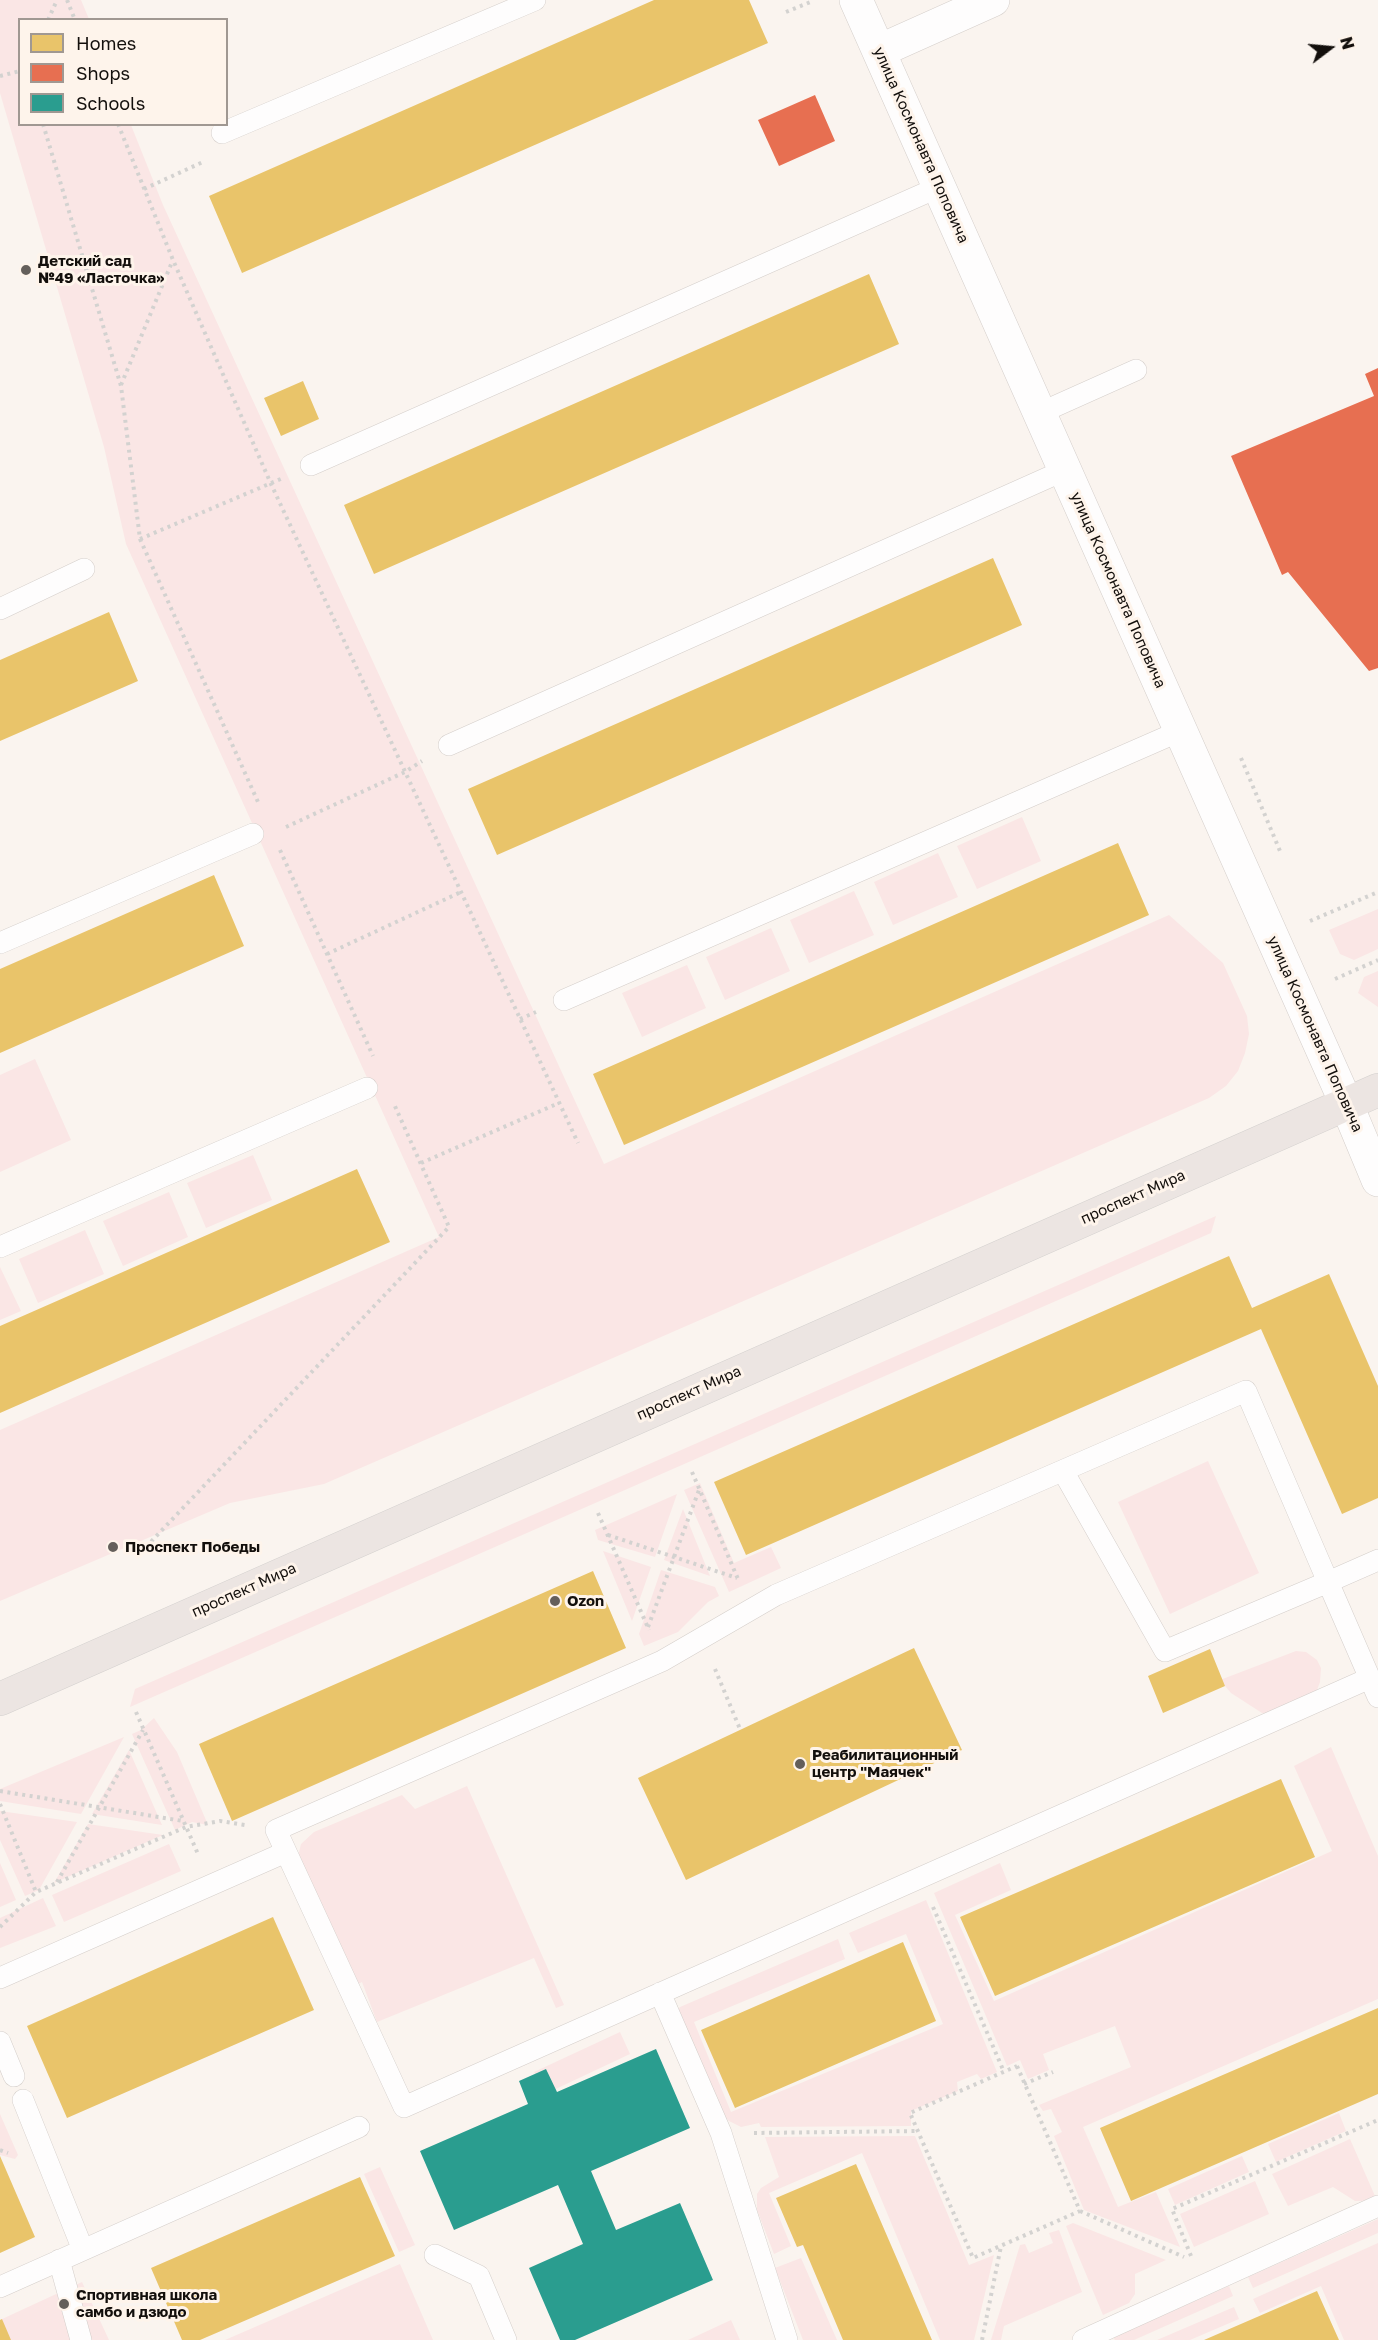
<!DOCTYPE html>
<html>
<head>
<meta charset="utf-8">
<style>
	body { margin:0 }
	#map { position:relative; width:1378px; height:2340px; overflow:hidden; background:#faf4ef; font-family:"Golos Text",sans-serif }
	canvas { display:block }
	.legend { position:absolute; left:18px; top:18px; width:210px; height:108px; box-sizing:border-box; background:#fef4eb; border:2px solid #a09892; margin:0; padding:8px 10px; list-style:none; font-size:18px; color:#130f0c }
	.legend li { display:flex; align-items:center; gap:12px; height:30px }
	.legend b { width:30px; border:2px solid #a09892 }
	.north { position:absolute; left:1300px; top:18px; width:60px; height:60px; -webkit-text-stroke:4px #fef4eb; paint-order:stroke; rotate:74deg; font-size:16px; font-weight:700; line-height:24px; text-align:center; color:#130f0c }
	.north::after { content:''; display:block; margin:auto; width:21px; height:27px; background:#130f0c; clip-path:polygon(50% 0,100% 100%,50% 72%,0 100%) }
</style>
</head>
<body>
<div id="map">
<canvas width="1378" height="2340"></canvas>
<ul class="legend">
<li><b style="height:16px;background:#e9c46a"></b>Homes</li>
<li><b style="height:16px;background:#e76f51"></b>Shops</li>
<li><b style="height:16px;background:#2a9d8f"></b>Schools</li>
</ul>
<div class="north">N</div>
</div>
<script>
const context = document.querySelector('canvas').getContext('2d');
context.lineJoin = 'round';
function fill(path, color) { context.fillStyle = color; context.fill(path, 'evenodd'); }
const shape = rows => new Path2D(rows.map(r => 'M' + r).join(''));
function stroke(path, color, width, dash) { context.strokeStyle = color; context.lineWidth = width; context.lineCap = dash ? 'butt' : 'round'; context.setLineDash(dash || []); context.stroke(path); }
function drawText(font, color, halo, rows, align = 'center') {
  context.font = font + ' "Golos Text",sans-serif'; context.lineWidth = 6; context.setLineDash([]); context.textBaseline = 'middle'; context.strokeStyle = halo; context.fillStyle = color; for (const [text, x, y, turn = 0] of rows) {
    context.save(); context.translate(x, y); context.rotate((+turn || 0) * Math.PI / 180); context.textAlign = isNaN(turn) ? turn : align; if (halo) context.strokeText(text, 0, 0); context.fillText(text, 0, 0); context.restore();
  }
}
fill(shape([
	[0,0,81,0,89,19,20,20,20,124,131,125,163,205,604,1164,1169,915,1223,963,1247,1016,1249,1034,1245,1053,1238,1071,1226,1086,1209,1098,324,1484,230,1503,0,1601,0,1430,439,1237,126,544,104,447,0,93],
	[1022,817,1041,861,977,889,957,846],
	[938,853,958,897,893,925,874,882],
	[854,891,874,935,809,963,790,920],
	[1378,909,1378,949,1354,960,1340,954,1329,930],
	[771,928,790,971,725,1000,706,957],
	[687,965,706,1008,642,1037,622,993],
	[1378,971,1378,1007,1358,993,1364,977],
	[35,1059,71,1140,0,1172,0,1075],
	[253,1155,272,1200,206,1228,187,1183],
	[169,1192,188,1237,123,1266,103,1221],
	[1216,1216,1211,1233,130,1707,135,1689],
	[85,1230,104,1274,38,1303,19,1259],
	[0,1267,21,1311,0,1320],
	[1208,1461,1259,1573,1170,1614,1118,1502],
	[700,1483,734,1563,771,1547,781,1568,729,1592,684,1490],
	[677,1494,655,1557,598,1540,595,1530],
	[683,1509,710,1576,664,1560],
	[603,1551,651,1567,632,1621],
	[661,1570,715,1587,719,1596,708,1602,678,1632,644,1646,639,1634],
	[1296,1651,1306,1652,1317,1660,1321,1668,1320,1682,1317,1690,1310,1695,1269,1713,1262,1713,1231,1693,1220,1680],
	[154,1718,177,1752,208,1825,192,1822,175,1830,132,1734,141,1730],
	[124,1737,81,1814,0,1801,0,1789],
	[1331,1747,1378,1856,1378,1999,1083,2127,1118,2207,1156,2192,1180,2247,1084,2210,1054,2136,1062,2132,1051,2109,1043,2111,1039,2105,1131,2067,1115,2026,1043,2054,1049,2070,1028,2079,1020,2060,1007,2066,934,1893,1000,1863,1011,1890,955,1915,994,2001,1332,1851,1294,1766],
	[129,1750,162,1825,92,1814],
	[467,1786,564,2005,556,2008,534,1958,377,2022,362,1982,351,1988,298,1856,301,1844,314,1832,402,1795,415,1809],
	[0,1811,77,1822,39,1890,25,1896,0,1840],
	[88,1824,163,1835,54,1883],
	[169,1844,181,1871,64,1922,52,1895],
	[0,1863,16,1900,0,1907],
	[43,1898,56,1926,0,1948,0,1918],
	[926,1900,997,2072,981,2079,977,2074,957,2082,958,2091,911,2111,911,2126,761,2127,759,2123,741,2127,729,2121,724,2116,677,2011,680,2007,838,1939,845,1959,694,2022,731,2112,943,2024,906,1934,858,1953,849,1933],
	[620,2032,630,2054,545,2094,534,2072],
	[1339,2113,1346,2131,1276,2162,1268,2144],
	[0,2114,18,2155,15,2159,0,2155],
	[915,2136,969,2265,994,2255,974,2340,940,2340,862,2153,769,2193,791,2246,774,2254,757,2210,757,2194,761,2188,779,2177,765,2137],
	[1350,2139,1375,2196,1362,2201,1355,2201,1333,2187,1288,2206,1272,2174],
	[1242,2156,1249,2172,1175,2205,1168,2189],
	[380,2167,415,2245,399,2252,364,2174],
	[1255,2181,1269,2214,1194,2247,1180,2214],
	[1378,2219,1378,2233,1253,2288,1248,2277],
	[1073,2223,1166,2260,1135,2274,1135,2294,1129,2303,1103,2315,1066,2226],
	[1059,2230,1082,2292,1004,2326,1001,2340,991,2340,1020,2245,1025,2244,1029,2253,1053,2243,1049,2233],
	[1378,2243,1378,2340,1344,2340,1321,2286,1260,2313,1253,2299],
	[801,2258,837,2340,803,2340,775,2268],
	[400,2264,433,2340,225,2340],
	[82,2282,109,2340,0,2340,0,2320],
	[1229,2286,1233,2296,1134,2340,1115,2340,1113,2337],
	[1234,2307,1239,2319,1190,2340,1157,2340],
	[731,2320,740,2340,688,2340]
]), '#fae6e5');
fill(shape([
	[654,0,749,0,768,43,242,273,209,196],
	[869,274,899,344,374,574,344,505],
	[303,381,319,419,281,436,264,398],
	[993,558,1022,625,497,855,468,789],
	[109,612,138,681,0,741,0,660],
	[1118,843,1149,915,624,1145,593,1074],
	[214,875,244,946,0,1053,0,969],
	[357,1169,390,1242,0,1413,0,1326],
	[1229,1256,1252,1308,1329,1274,1378,1386,1378,1498,1342,1514,1261,1329,746,1555,714,1482],
	[593,1571,626,1648,232,1821,199,1744],
	[914,1648,962,1750,686,1880,638,1778],
	[1210,1649,1225,1686,1163,1713,1148,1676],
	[1281,1779,1315,1857,995,1996,960,1917],
	[273,1917,314,2010,67,2118,27,2026],
	[903,1942,936,2021,735,2108,701,2030],
	[1378,2008,1378,2094,1131,2201,1100,2128],
	[0,2156,35,2237,0,2253],
	[856,2164,932,2340,843,2340,803,2245,797,2247,776,2198],
	[360,2177,395,2256,200,2340,182,2340,151,2268],
	[1317,2291,1339,2340,1204,2340],
	[2,2319,11,2340,0,2340,0,2320]
]), '#e9c46a');
fill(shape([
	[815,95,835,141,779,166,758,120],
	[1378,368,1378,668,1369,671,1288,572,1282,575,1231,456,1374,396,1365,374]
]), '#e76f51');
fill(shape([
	[656,2049,690,2128,591,2171,616,2230,680,2203,713,2280,575,2340,560,2340,529,2268,583,2244,558,2185,454,2230,420,2151,528,2104,519,2081,546,2069,557,2092]
]), '#2a9d8f');
const lane = shape([
	[222,133,535,0],
	[1040,413,1136,370],
	[311,465,939,187],
	[0,609,84,569],
	[449,745,1065,470],
	[0,943,253,834],
	[564,1000,1180,731],
	[0,1247,367,1088],
	[1063,1471,1165,1651,1328,1582,1246,1391,776,1595,662,1661,276,1830,404,2107,1370,1678],
	[1378,1560,1328,1582,1378,1697],
	[0,1978,286,1852],
	[660,1993,721,2133,787,2340],
	[0,2042,14,2076],
	[23,2100,83,2250],
	[435,2255,479,2276,506,2340],
	[59,2260,81,2340],
	[0,2287,359,2127],
	[1083,2340,1378,2206]
]);
const street = shape([
	[1346,1103,1378,1180]
]);
const secondary = shape([
	[856,0,1346,1103],
	[879,51,993,0]
]);
const primary = shape([
	[0,1699,1378,1090]
]);
stroke(lane, '#d4ceca', 22);
stroke(street, '#d4ceca', 34);
stroke(secondary, '#d4ceca', 34);
stroke(primary, '#d3d0ce', 34);
stroke(shape([
	[67,0,75,20],
	[786,12,813,1],
	[48,20,57,0],
	[0,76,20,71],
	[43,124,121,386,140,539,258,802],
	[118,124,173,260,271,484,578,1143],
	[144,189,205,161],
	[121,385,172,262],
	[140,539,283,478],
	[1241,758,1280,851],
	[286,827,405,772,422,761],
	[280,850,373,1056],
	[1310,921,1378,892],
	[327,954,461,892],
	[1335,979,1378,960],
	[520,1019,536,1012],
	[421,1163,559,1103],
	[692,1472,738,1579],
	[598,1513,649,1630],
	[608,1535,737,1578],
	[146,1547,449,1227,394,1104],
	[648,1627,699,1490],
	[715,1669,740,1729],
	[136,1712,198,1854],
	[0,1791,183,1821],
	[0,1804,36,1892],
	[57,1882,143,1730],
	[933,1907,1004,2072],
	[0,1927,36,1892,186,1827,220,1821,245,1825],
	[1017,2066,1080,2211,973,2258,910,2113,1017,2066],
	[1024,2084,1053,2072],
	[754,2133,918,2131],
	[0,2150,8,2153],
	[1080,2211,1184,2257],
	[1191,2256,1172,2209,1378,2120],
	[982,2340,1001,2246]
]), '#d3d2d0', 4, [3, 4.5]);
stroke(lane, '#fefdfd', 21);
stroke(street, '#fefdfd', 33);
stroke(secondary, '#fefdfd', 33);
stroke(primary, '#ece5e2', 33);
for (const [x, y, r, color] of [
	[26,270,6,"#645f5b"],
	[113,1547,6,"#645f5b"],
	[555,1601,6,"#645f5b"],
	[800,1764,6,"#645f5b"],
	[64,2304,6,"#645f5b"]
]) { const dot = new Path2D(); dot.arc(x, y, r, 0, 2 * Math.PI); context.fillStyle = color; context.fill(dot); stroke(dot, '#fef4eb', 2); }
drawText('15px', '#130f0c', '#fef4eb', [
	["улица Космонавта Поповича",921,145,66],
	["улица Космонавта Поповича",1118,590,66],
	["улица Космонавта Поповича",1315,1034,66],
	["проспект Мира",1133,1197,-24],
	["проспект Мира",689,1393,-24],
	["проспект Мира",244,1590,-24]
]);
drawText('bold 15px', '#130f0c', '#fef4eb', [
	["Детский сад",38,261],
	["№49 «Ласточка»",38,278],
	["Проспект Победы",125,1547],
	["Ozon",567,1601],
	["Реабилитационный",812,1755],
	["центр \"Маячек\"",812,1772],
	["Спортивная школа",76,2295],
	["самбо и дзюдо",76,2312]
], 'left');
</script>
</body>
</html>
